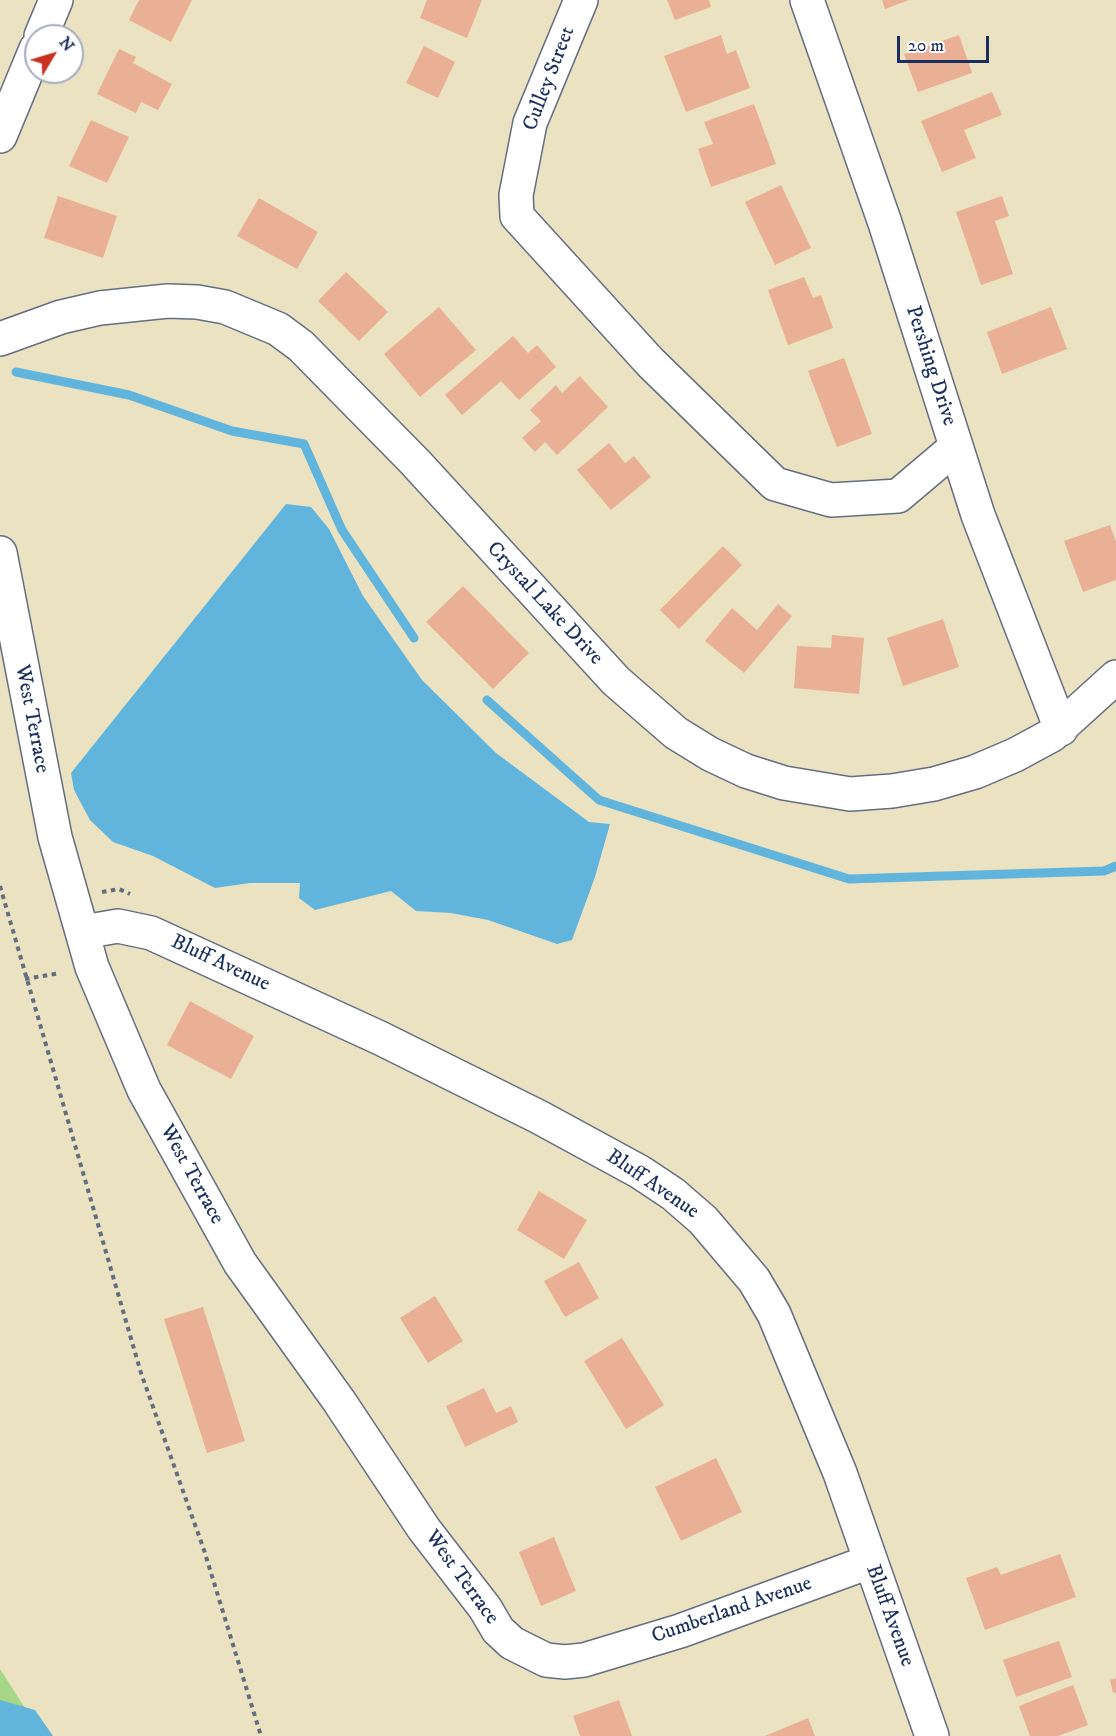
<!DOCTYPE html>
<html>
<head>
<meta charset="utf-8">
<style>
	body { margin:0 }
	#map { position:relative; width:1116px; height:1736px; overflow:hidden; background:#ebe2c2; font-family:"IM FELL DW Pica",serif }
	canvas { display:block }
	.north { position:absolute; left:24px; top:24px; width:60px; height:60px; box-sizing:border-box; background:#fff; border:2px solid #a4acbf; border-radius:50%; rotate:52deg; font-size:16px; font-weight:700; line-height:24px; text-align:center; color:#1b2f5e }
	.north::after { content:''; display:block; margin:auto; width:21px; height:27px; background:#c8321e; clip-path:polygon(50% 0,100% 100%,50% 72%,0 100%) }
	.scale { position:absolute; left:897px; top:36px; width:92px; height:27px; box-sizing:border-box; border:3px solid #1b2f5e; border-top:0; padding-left:8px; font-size:18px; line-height:21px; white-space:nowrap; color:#1b2f5e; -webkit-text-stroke:4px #fff; paint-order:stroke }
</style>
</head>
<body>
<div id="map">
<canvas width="1116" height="1736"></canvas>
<div class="north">N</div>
<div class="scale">20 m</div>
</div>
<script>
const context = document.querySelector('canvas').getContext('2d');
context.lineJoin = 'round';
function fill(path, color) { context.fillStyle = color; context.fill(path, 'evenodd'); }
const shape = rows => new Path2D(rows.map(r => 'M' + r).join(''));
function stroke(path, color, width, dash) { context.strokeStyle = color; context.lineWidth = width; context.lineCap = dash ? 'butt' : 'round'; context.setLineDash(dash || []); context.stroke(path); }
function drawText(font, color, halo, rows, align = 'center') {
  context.font = font + ' "IM FELL DW Pica",serif'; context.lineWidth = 4.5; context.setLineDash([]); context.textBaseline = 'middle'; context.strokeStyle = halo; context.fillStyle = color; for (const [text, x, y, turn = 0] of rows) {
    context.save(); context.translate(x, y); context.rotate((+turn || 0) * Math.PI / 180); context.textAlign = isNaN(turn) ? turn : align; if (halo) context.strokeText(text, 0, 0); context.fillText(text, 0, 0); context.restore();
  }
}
fill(shape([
	[0,1669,43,1736,0,1736]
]), '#a6d786');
fill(shape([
	[286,504,311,507,329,529,363,596,422,680,496,753,589,822,610,824,595,877,572,940,557,944,488,920,451,913,416,911,391,891,315,910,299,898,300,883,250,883,215,888,153,856,113,842,90,820,74,790,71,773],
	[0,1700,35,1710,53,1736,0,1736]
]), '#61b5dd');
stroke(shape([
	[16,372,129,395,232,431,304,444,342,530,414,638],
	[487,700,599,800,849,879,1104,871,1116,866]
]), '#61b5dd', 9);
fill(shape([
	[139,0,192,0,171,42,129,20],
	[427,0,482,0,467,38,420,18],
	[667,0,709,0,711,7,675,20],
	[882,0,909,0,885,9],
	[721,35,727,54,736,50,750,88,686,112,664,56],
	[959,35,972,73,918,92,904,54],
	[424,46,455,62,438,98,406,83],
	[119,49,136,57,133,63,172,84,158,110,141,102,136,113,97,94],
	[992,92,1002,115,964,130,976,158,942,172,921,121],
	[754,104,776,164,711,187,698,149,713,144,704,122],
	[91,120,129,137,107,183,69,166],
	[781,185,811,248,775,265,745,202],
	[58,196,117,216,103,258,44,238],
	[1002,196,1009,216,995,221,1013,274,981,285,956,212],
	[259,198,318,232,297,269,237,236],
	[346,272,388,312,359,341,318,301],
	[804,277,813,298,821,295,833,328,788,345,768,290],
	[439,307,476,350,420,397,384,354],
	[1051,307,1067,349,1002,374,987,332],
	[513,336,528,353,537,345,556,367,519,400,501,381,462,415,445,395],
	[844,358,872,434,837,447,808,371],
	[580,376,608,407,557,455,545,442,535,452,522,438,541,421,530,410,556,385,562,393],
	[609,443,625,463,634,456,651,477,611,510,577,470],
	[1110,525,1116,542,1116,580,1083,592,1064,541],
	[723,546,742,565,679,629,660,610],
	[463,586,529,653,493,689,426,622],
	[778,604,792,616,744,673,705,641,732,608,757,630],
	[943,619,959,667,903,686,887,638],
	[832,635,864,638,859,694,794,688,797,646,831,648],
	[190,1001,254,1036,231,1079,167,1045],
	[539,1191,587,1220,564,1259,517,1230],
	[579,1262,599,1298,565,1317,544,1281],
	[435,1296,463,1341,428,1363,400,1318],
	[203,1307,245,1441,207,1453,164,1319],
	[622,1338,664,1405,626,1429,584,1361],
	[484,1388,496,1413,511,1406,518,1422,465,1447,446,1406],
	[716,1458,742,1512,681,1541,655,1487],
	[554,1537,576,1591,541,1606,519,1552],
	[1060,1554,1076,1597,985,1630,966,1578,997,1567,1001,1575],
	[1059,1641,1072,1677,1016,1697,1003,1660],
	[1116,1678,1116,1692,1113,1693,1110,1680],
	[1073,1685,1088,1725,1058,1736,1030,1736,1019,1706],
	[619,1700,632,1736,580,1736,573,1716],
	[808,1718,815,1736,765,1736]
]), '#eab095');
const minor = shape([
	[581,0,530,123,516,195,517,216,650,362,775,484,831,500,898,496,956,447],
	[807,0,885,223,978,515,1061,729],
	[41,36,56,0],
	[0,136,36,49],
	[0,339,61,317,100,308,168,301,197,302,225,307,278,329,301,346,415,462,616,681,676,733,710,754,746,771,784,783,850,794,892,791,934,784,975,772,1015,755,1052,735,1116,677],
	[0,553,55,837,92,967,144,1090,240,1263,339,1401,424,1529,485,1608,498,1630,512,1643,546,1660,565,1662,584,1660,680,1631,869,1562],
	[83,932,118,926,151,933,380,1038,539,1117,640,1172,673,1194,703,1220,754,1280,774,1314,840,1473,932,1736]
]);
stroke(minor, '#646e81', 36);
stroke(shape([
	[0,886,141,1373,204,1550,261,1736],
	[102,892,119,889,130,894],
	[25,979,60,973]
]), '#646e81', 4, [4.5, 4.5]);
stroke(minor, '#fff', 33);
drawText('21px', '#1b2f5e', '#fff', [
	["Culley Street",550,79,-69],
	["Pershing Drive",930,366,72],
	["Crystal Lake Drive",544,604,47],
	["West Terrace",31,719,79],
	["Bluff Avenue",220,964,25],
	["West Terrace",191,1175,61],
	["Bluff Avenue",652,1185,34],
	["West Terrace",461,1578,54],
	["Cumberland Avenue",732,1611,-19],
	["Bluff Avenue",889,1616,70]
]);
</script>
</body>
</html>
